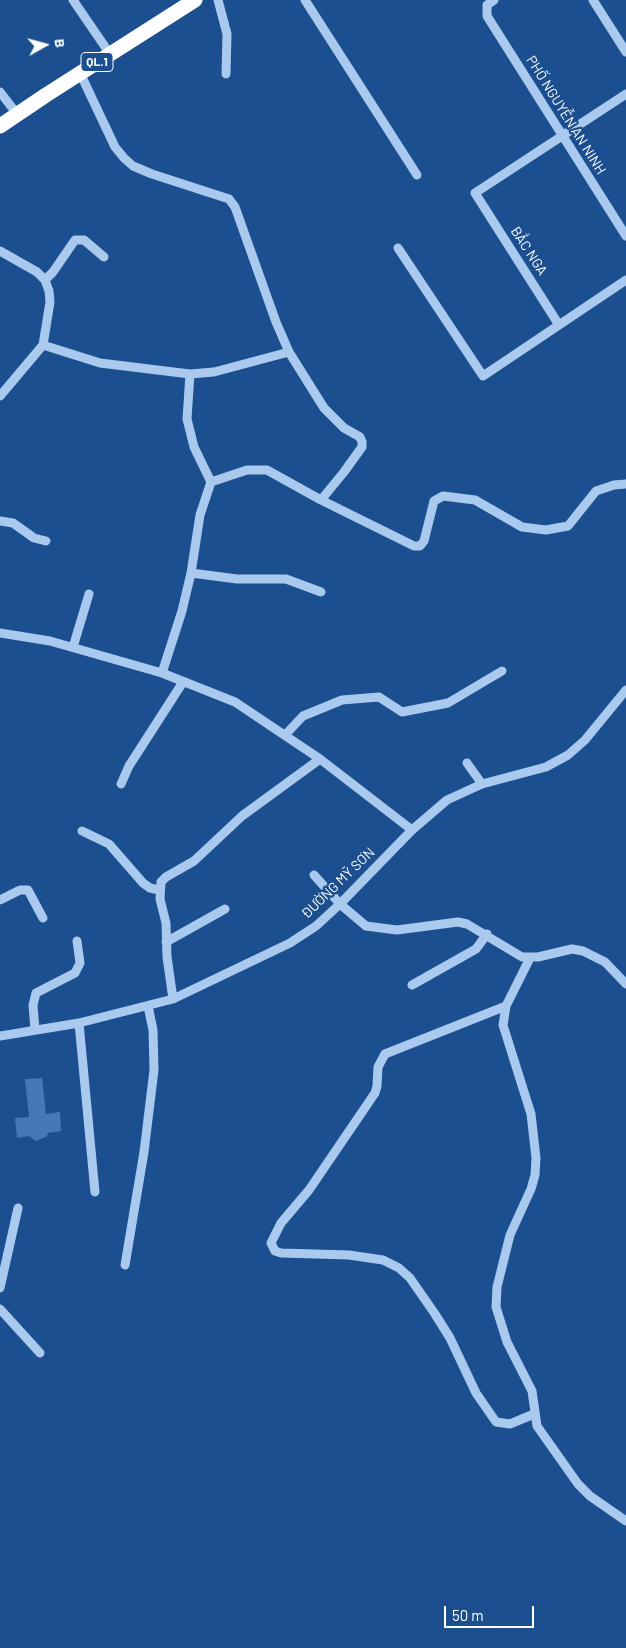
<!DOCTYPE html>
<html>
<head>
<meta charset="utf-8">
<style>
	body { margin:0 }
	#map { position:relative; width:626px; height:1648px; overflow:hidden; background:#1b4f8f; font-family:Barlow,sans-serif }
	canvas { display:block }
	.north { position:absolute; left:20px; top:20px; width:50px; height:50px; -webkit-text-stroke:4px #1b4f8f; paint-order:stroke; rotate:83deg; font-size:14px; font-weight:700; line-height:20px; text-align:center; color:#fff }
	.north::after { content:''; display:block; margin:auto; width:18px; height:22px; background:#fff; clip-path:polygon(50% 0,100% 100%,50% 72%,0 100%) }
	.scale { position:absolute; left:444px; top:1606px; width:90px; height:22px; box-sizing:border-box; border:2px solid #fff; border-top:0; padding-left:6px; font-size:15px; line-height:18px; white-space:nowrap; color:#fff; -webkit-text-stroke:4px #1b4f8f; paint-order:stroke }
</style>
</head>
<body>
<div id="map">
<canvas width="626" height="1648"></canvas>
<div class="north">B</div>
<div class="scale">50 m</div>
</div>
<script>
const context = document.querySelector('canvas').getContext('2d');
context.lineJoin = 'round';
function fill(path, color) { context.fillStyle = color; context.fill(path, 'evenodd'); }
const shape = rows => new Path2D(rows.map(r => 'M' + r).join(''));
function stroke(path, color, width, dash) { context.strokeStyle = color; context.lineWidth = width; context.lineCap = dash ? 'butt' : 'round'; context.setLineDash(dash || []); context.stroke(path); }
function drawText(font, color, halo, rows, align = 'center') {
  context.font = font + ' Barlow,sans-serif'; context.lineWidth = 4.5; context.setLineDash([]); context.textBaseline = 'middle'; context.strokeStyle = halo; context.fillStyle = color; for (const [text, x, y, turn = 0] of rows) {
    context.save(); context.translate(x, y); context.rotate((+turn || 0) * Math.PI / 180); context.textAlign = isNaN(turn) ? turn : align; if (halo) context.strokeText(text, 0, 0); context.fillText(text, 0, 0); context.restore();
  }
}
fill(shape([
	[42,1078,46,1114,60,1112,61,1131,48,1133,46,1137,36,1141,29,1136,17,1138,15,1118,29,1117,25,1079]
]), '#4478b7');
stroke(shape([
	[73,0,110,54],
	[218,0,227,34,226,74],
	[305,0,417,175],
	[494,0,487,5,487,16,626,236],
	[593,0,626,52],
	[80,73,115,147,124,158,133,166,152,174,229,199,235,207,276,322,289,352,324,408,344,428,360,437,362,442,362,447,344,472,321,500],
	[0,92,17,114],
	[398,248,483,376,626,280],
	[0,251,37,272,45,280,49,291,50,302,43,345,0,396],
	[45,280,53,272,75,240,84,240,104,257],
	[559,325,475,193,626,94],
	[43,345,100,363,190,374,214,372,289,352],
	[211,482,247,470,267,470,321,500,414,546,420,546,424,541,434,501,443,496,475,500,522,527,546,530,568,526,596,491,614,485,626,484],
	[0,521,13,523,34,538,46,541],
	[191,573,237,579,286,579,321,592],
	[0,633,50,641,162,673,235,702,320,759,412,830],
	[73,647,89,594],
	[162,673,182,611,191,573,200,515,211,482,194,447,187,419,190,374],
	[285,735,303,716,342,700,379,697,402,712,448,703,502,671],
	[467,763,482,784],
	[121,784,129,766,183,682],
	[82,831,109,844,143,883,150,888,159,890],
	[314,875,340,904,366,926,397,930,458,922,467,924,522,957,538,957,572,949,583,951,605,962,626,984],
	[0,900,20,890,28,890,43,918],
	[166,942,225,909],
	[530,958,506,1006,503,1025,531,1114,536,1158,535,1175,531,1189,510,1235,497,1287,496,1307,507,1342,532,1391,537,1426,578,1484,590,1496,626,1521],
	[412,985,476,949,487,934],
	[173,999,167,957,166,923,160,899,161,882,166,877,194,861,242,816,320,759],
	[506,1006,385,1054,378,1067,377,1086,375,1093,309,1190,281,1223,271,1243,275,1251,281,1253,349,1255,383,1260,399,1268,410,1278,435,1314,450,1338,476,1393,496,1422,510,1424,534,1414],
	[79,1023,95,1192],
	[35,1030,33,1005,36,993,75,973,80,963,77,941],
	[0,1036,79,1023,173,999,290,943,316,926,340,904,412,830,447,800,482,784,546,767,568,755,585,740,626,690],
	[125,1265,144,1152,154,1070,153,1030,148,1006],
	[0,1288,18,1208],
	[0,1309,40,1353]
]), '#a9c9ee', 9);
stroke(shape([
	[0,126,46,95,195,0]
]), '#fff', 15);
for (const [x, y, w] of [
	[97,62,32]
]) { const box = new Path2D(); box.roundRect(x - w / 2, y - 9.5, w, 19, 4); context.fillStyle = '#1b4f8f'; context.fill(box); stroke(box, '#fff', 1); }
drawText('bold 12px', '#fff', null, [
	["QL.1",97,62]
]);
drawText('14px', '#fff', '#1b4f8f', [
	["PHỐ NGUYỄN AN NINH",566,115,58],
	["BẮC NGA",529,251,57],
	["ĐƯỜNG MỸ SƠN",338,883,-44]
]);
</script>
</body>
</html>
